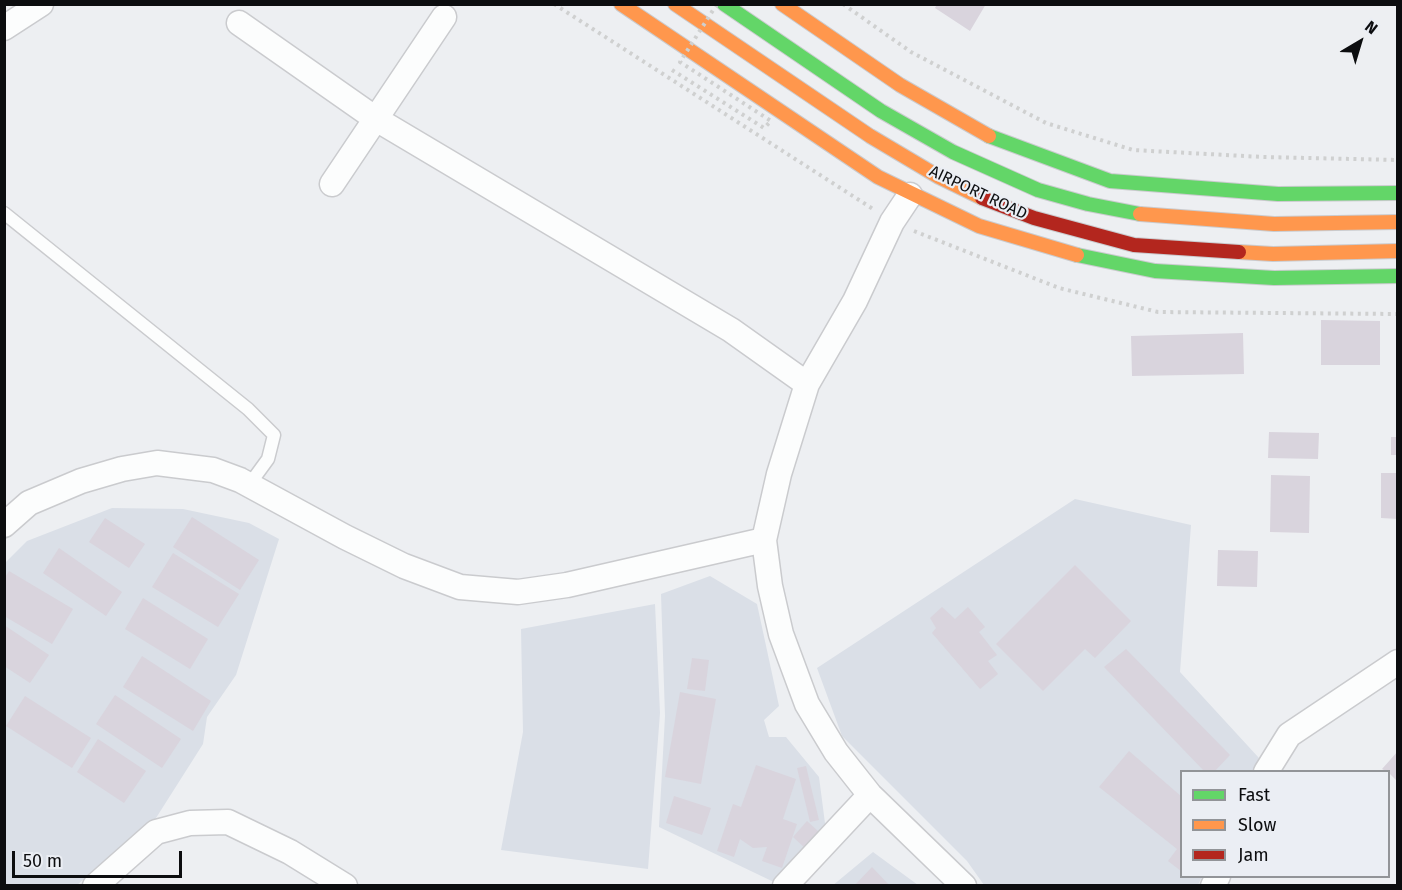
<!DOCTYPE html>
<html>
<head>
<meta charset="utf-8">
<style>
	body { margin:0 }
	#map { position:relative; width:1402px; height:890px; overflow:hidden; background:#edeff2; font-family:"Fira Sans",sans-serif }
	canvas { display:block }
	.frame { position:absolute; inset:0; border:6px solid #0c0d0f; pointer-events:none }
	.legend { position:absolute; left:1180px; top:770px; width:210px; height:108px; box-sizing:border-box; background:#ebeef4; border:2px solid #929498; margin:0; padding:8px 10px; list-style:none; font-size:18px; color:#0c0d0f }
	.legend li { display:flex; align-items:center; gap:12px; height:30px }
	.legend b { width:30px; border:2px solid #929498 }
	.north { position:absolute; left:1330px; top:12px; width:60px; height:60px; -webkit-text-stroke:4px #ebeef4; paint-order:stroke; rotate:38deg; font-size:16px; font-weight:700; line-height:24px; text-align:center; color:#0c0d0f }
	.north::after { content:''; display:block; margin:auto; width:21px; height:27px; background:#0c0d0f; clip-path:polygon(50% 0,100% 100%,50% 72%,0 100%) }
	.scale { position:absolute; left:12px; top:851px; width:170px; height:27px; box-sizing:border-box; border:3px solid #0c0d0f; border-top:0; padding-left:8px; font-size:18px; line-height:21px; white-space:nowrap; color:#0c0d0f; -webkit-text-stroke:4px #ebeef4; paint-order:stroke }
</style>
</head>
<body>
<div id="map">
<canvas width="1402" height="890"></canvas>
<div class="frame"></div>
<ul class="legend">
<li><b style="height:8px;background:#63d668"></b>Fast</li>
<li><b style="height:8px;background:#ff974d"></b>Slow</li>
<li><b style="height:8px;background:#b3261e"></b>Jam</li>
</ul>
<div class="north">N</div>
<div class="scale">50 m</div>
</div>
<script>
const context = document.querySelector('canvas').getContext('2d');
context.lineJoin = 'round';
function fill(path, color) { context.fillStyle = color; context.fill(path, 'evenodd'); }
const shape = rows => new Path2D(rows.map(r => 'M' + r).join(''));
function stroke(path, color, width, dash) { context.strokeStyle = color; context.lineWidth = width; context.lineCap = dash ? 'butt' : 'round'; context.setLineDash(dash || []); context.stroke(path); }
function drawText(font, color, halo, rows, align = 'center') {
  context.font = font + ' "Fira Sans",sans-serif'; context.lineWidth = 4.5; context.setLineDash([]); context.textBaseline = 'middle'; context.strokeStyle = halo; context.fillStyle = color; for (const [text, x, y, turn = 0] of rows) {
    context.save(); context.translate(x, y); context.rotate((+turn || 0) * Math.PI / 180); context.textAlign = isNaN(turn) ? turn : align; if (halo) context.strokeText(text, 0, 0); context.fillText(text, 0, 0); context.restore();
  }
}
fill(shape([
	[1075,499,1191,525,1180,672,1259,758,1253,771,1182,772,1182,876,1202,877,1198,885,984,885,967,861,842,736,817,668],
	[112,508,183,509,249,523,279,539,236,675,207,717,203,744,156,818,77,885,5,886,5,563,27,541],
	[710,576,757,604,779,706,764,720,769,737,786,737,819,777,826,831,778,884,659,827,665,716,661,594],
	[655,604,660,713,648,869,501,850,523,732,521,629],
	[873,852,918,885,832,886]
]), '#dadfe7');
fill(shape([
	[937,4,986,4,970,31,935,8],
	[1321,320,1380,321,1380,365,1321,365],
	[1243,333,1244,374,1132,376,1131,336],
	[1269,432,1319,433,1318,459,1268,458],
	[1391,437,1398,437,1398,455,1391,455],
	[1381,473,1398,473,1398,519,1381,518],
	[1271,475,1310,476,1309,533,1270,532],
	[192,517,259,560,240,590,173,547],
	[105,518,145,544,129,568,89,542],
	[59,548,122,592,106,616,43,573],
	[1218,550,1258,551,1257,587,1217,586],
	[173,553,239,594,218,627,152,587],
	[1075,565,1131,621,1095,658,1085,649,1043,691,996,644],
	[9,571,73,609,52,644,4,616,4,579],
	[143,598,208,639,190,669,125,629],
	[942,607,955,619,968,607,985,627,979,632,997,655,988,661,998,674,980,689,932,633,936,628,930,618],
	[4,625,49,655,30,683,4,666],
	[1126,649,1230,755,1214,772,1205,772,1104,667],
	[142,656,211,701,193,731,123,687],
	[692,658,709,660,705,691,687,689],
	[680,692,716,699,701,784,665,777],
	[115,695,181,739,162,768,96,724],
	[25,696,91,738,72,768,6,726],
	[98,739,146,771,124,803,77,772],
	[1129,751,1182,797,1181,871,1168,861,1177,849,1099,787],
	[1398,751,1398,782,1388,772,1382,769],
	[756,765,796,779,783,819,797,824,782,868,762,861,767,847,753,848,740,839,734,857,717,851,733,804,741,807],
	[806,766,819,820,810,822,797,768],
	[674,796,711,808,702,835,666,823],
	[807,821,819,832,805,848,793,837],
	[872,867,890,886,854,886]
]), '#d9d4dd');
const lane = shape([
	[4,213,248,409,274,435,268,459,249,485]
]);
const street = shape([
	[239,23,376,119,731,330,807,384],
	[4,28,41,4],
	[332,184,444,17],
	[910,195,892,222,855,301,807,384,779,474,764,540,770,586,781,634,807,704,836,752,870,795,964,886],
	[4,525,29,503,81,481,122,469,157,463,213,470,240,480,345,537,404,566,460,587,518,592,567,585,764,540],
	[1266,772,1289,735,1398,662],
	[95,886,156,832,190,823,228,822,290,852,345,886],
	[785,886,870,795],
	[1213,886,1218,876]
]);
const fast = shape([
	[724,4,881,111,953,152,1038,190,1088,204,1140,214],
	[989,136,1110,181,1278,194,1398,193],
	[1077,255,1155,271,1274,278,1398,276]
]);
const slow = shape([
	[621,4,878,177,979,226,1077,255],
	[675,4,870,136,939,177,982,198],
	[782,4,900,85,989,136],
	[1140,214,1274,224,1398,222],
	[1239,252,1273,254,1398,251]
]);
const jam = shape([
	[982,198,1034,218,1134,245,1239,252]
]);
stroke(lane, '#cacbce', 15);
stroke(street, '#cacbce', 27);
stroke(fast, '#cacbce', 16);
stroke(slow, '#cacbce', 16);
stroke(jam, '#cacbce', 16);
stroke(shape([
	[554,4,873,209],
	[843,4,911,52,1046,123,1133,150,1263,157,1398,160],
	[914,231,1059,288,1158,312,1398,314]
]), '#cfd0d0', 4, [3, 4.5]);
stroke(lane, '#fcfdfd', 12);
stroke(street, '#fcfdfd', 24);
stroke(fast, '#63d668', 14);
stroke(slow, '#ff974d', 14);
stroke(jam, '#b3261e', 14);
stroke(shape([
	[672,70,764,128,771,121,680,62,717,4]
]), '#cfd0d0', 4, [3, 4.5]);
drawText('16px', '#0c0d0f', '#ebeef4', [
	["AIRPORT ROAD",978,193,25]
]);
</script>
</body>
</html>
